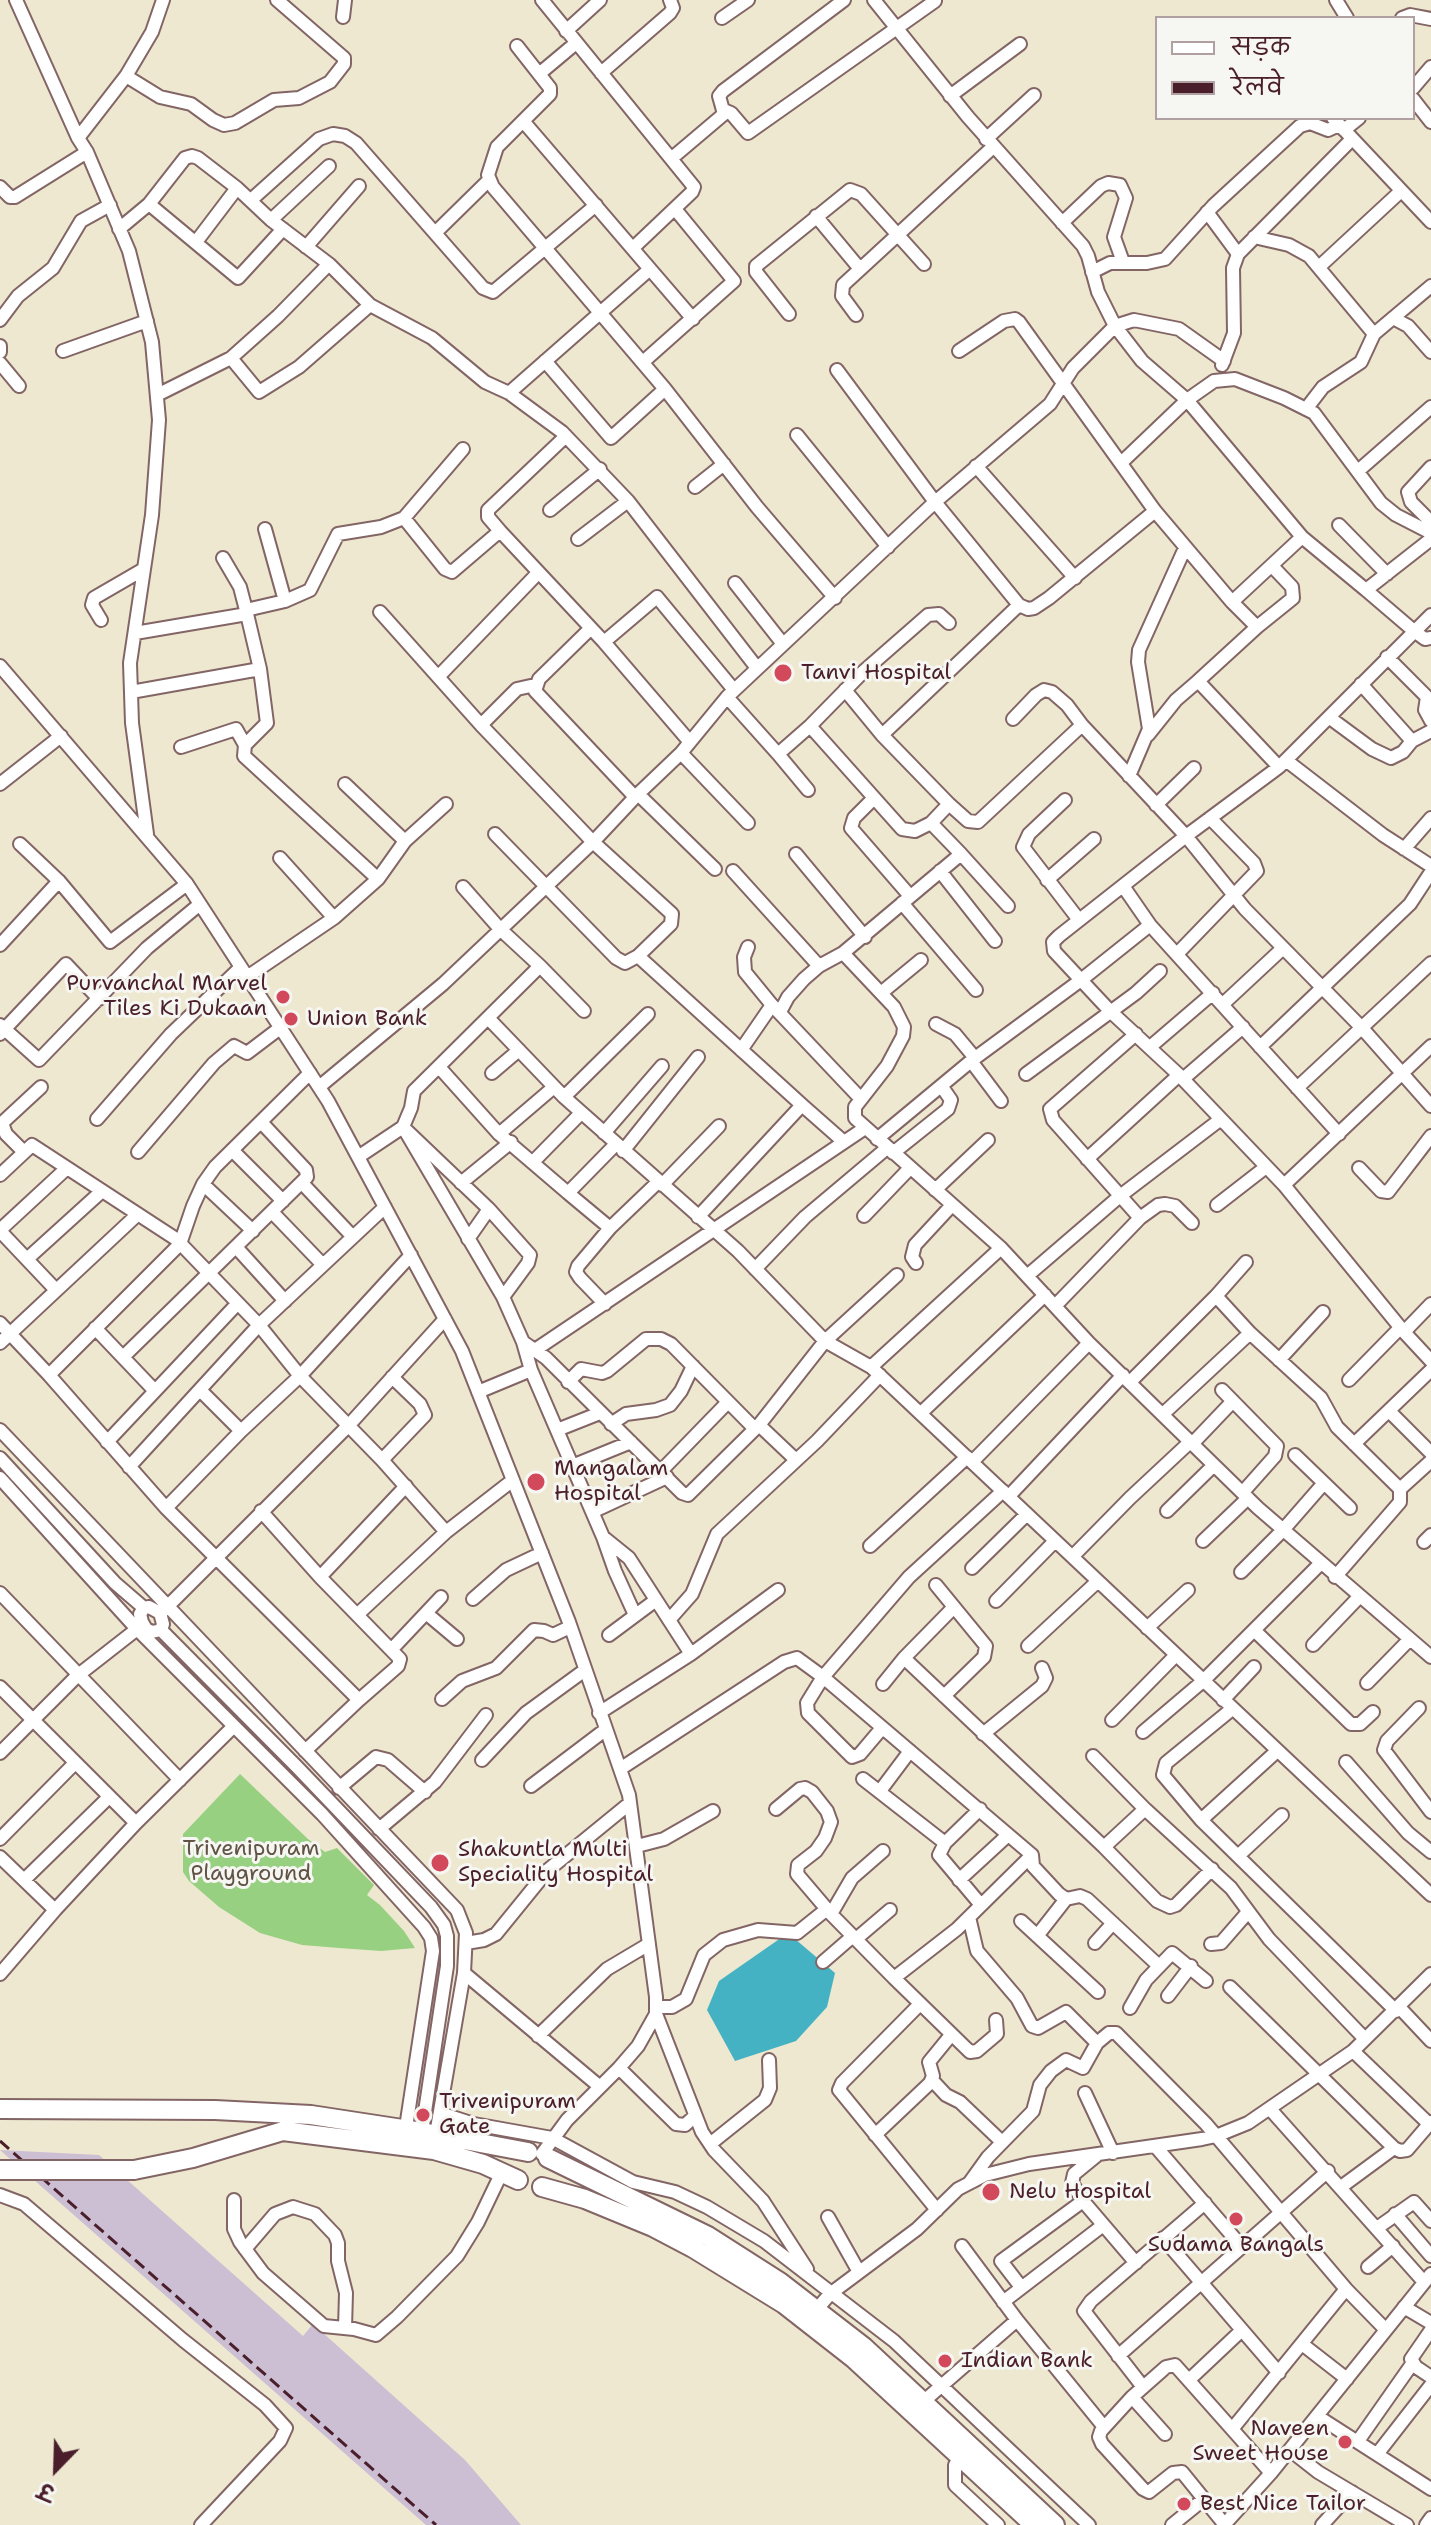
<!DOCTYPE html>
<html>
<head>
<meta charset="utf-8">
<style>
	body { margin:0 }
	#map { position:relative; width:1431px; height:2525px; overflow:hidden; background:#eee8d1; font-family:"Shantell Sans","Playpen Sans Deva",sans-serif }
	canvas { display:block }
	.legend { position:absolute; left:1155px; top:16px; width:260px; height:104px; box-sizing:border-box; background:#f6f6f2; border:2px solid #b1a0a2; margin:0; padding:10px 14px; list-style:none; font-size:24px; color:#4a1f2b }
	.legend li { display:flex; align-items:center; gap:16px; height:40px }
	.legend b { width:40px; border:2px solid #b1a0a2 }
	.north { position:absolute; left:16px; top:2429px; width:80px; height:80px; -webkit-text-stroke:6px #f6f6f2; paint-order:stroke; rotate:203deg; font-size:22px; font-weight:700; line-height:32px; text-align:center; color:#4a1f2b }
	.north::after { content:''; display:block; margin:auto; width:28px; height:36px; background:#4a1f2b; clip-path:polygon(50% 0,100% 100%,50% 72%,0 100%) }
</style>
</head>
<body>
<div id="map">
<canvas width="1431" height="2525"></canvas>
<ul class="legend">
<li><b style="height:10px;background:#fff"></b>सड़क</li>
<li><b style="height:10px;background:#4a1f2b"></b>रेलवे</li>
</ul>
<div class="north">उ</div>
</div>
<script>
const context = document.querySelector('canvas').getContext('2d');
context.lineJoin = 'round';
function fill(path, color) { context.fillStyle = color; context.fill(path, 'evenodd'); }
const shape = rows => new Path2D(rows.map(r => 'M' + r).join(''));
function stroke(path, color, width, dash) { context.strokeStyle = color; context.lineWidth = width; context.lineCap = dash ? 'butt' : 'round'; context.setLineDash(dash || []); context.stroke(path); }
function drawText(font, color, halo, rows, align = 'center') {
  context.font = font + ' "Shantell Sans",sans-serif'; context.lineWidth = 6; context.setLineDash([]); context.textBaseline = 'middle'; context.strokeStyle = halo; context.fillStyle = color; for (const [text, x, y, turn = 0] of rows) {
    context.save(); context.translate(x, y); context.rotate((+turn || 0) * Math.PI / 180); context.textAlign = isNaN(turn) ? turn : align; if (halo) context.strokeText(text, 0, 0); context.fillText(text, 0, 0); context.restore();
  }
}
fill(shape([
	[0,2150,99,2155,303,2336,313,2324,465,2460,521,2525,426,2525]
]), '#ccbed3');
fill(shape([
	[240,1774,308,1839,325,1852,337,1848,374,1885,367,1895,380,1905,404,1931,415,1948,381,1951,339,1948,302,1945,260,1933,219,1907,189,1881,183,1872,183,1834]
]), '#98d082');
fill(shape([
	[788,1933,835,1973,827,2007,796,2041,735,2061,707,2010,719,1981]
]), '#45b2c3');
const minor = shape([
	[16,0,78,138,87,152,129,251,152,342,159,420,152,515,130,663,132,723,147,834],
	[542,0,694,187,692,192,633,248],
	[874,0,968,117,1083,246,1088,256,1098,292,1115,326,1134,320,1179,329,1224,361],
	[1336,0,1347,18],
	[343,17,345,0],
	[722,18,748,0],
	[1402,18,1410,15,1431,19],
	[566,31,600,0],
	[517,46,550,88,550,94,497,147,488,175,493,187,665,389,757,507,835,598],
	[601,73,670,13,673,8,670,0],
	[539,74,576,43],
	[126,76,160,97,191,104,213,120,224,125,235,123,274,100,299,98,330,82,344,64,344,58,277,0],
	[1413,88,1431,67],
	[950,96,1020,44],
	[1413,99,1431,122],
	[724,110,731,113,748,133,935,1],
	[1333,118,1431,222],
	[1344,130,1359,118],
	[78,138,126,76,152,32,163,0],
	[986,139,1034,95],
	[672,158,724,114,719,96,723,91,844,0],
	[0,187,10,197,15,197,87,152],
	[251,200,319,139,333,134,345,136,356,143,483,288,493,292,596,205],
	[149,204,238,278,283,229],
	[1207,212,1238,254],
	[816,216,860,269],
	[271,220,329,166],
	[1062,223,1101,186,1108,183,1120,185,1126,198,1114,237,1123,262],
	[119,229,149,204,185,158,192,156,198,158,237,188,271,220,329,264,370,305,432,338,485,382,509,393,562,432,628,501,757,668],
	[435,233,489,180],
	[1254,237,1289,245,1309,256,1374,334],
	[196,242,237,188],
	[306,247,359,186],
	[329,264,278,316,231,358,259,392,299,367,370,305],
	[1320,266,1401,191],
	[650,269,693,319],
	[1092,272,1110,263,1147,263,1165,259,1213,206,1300,126,1310,123,1328,130,1339,125],
	[789,314,756,272,756,266,850,190,861,194,924,264],
	[856,315,842,296,843,285,993,147],
	[1393,318,1408,326,1431,352],
	[0,320,18,296,53,268,81,221,110,205],
	[0,346,0,352],
	[63,351,147,321],
	[959,351,1004,321,1015,319,1019,322,1155,511,1232,602,1257,627,1198,681,1279,767,1186,836,1245,909,1362,1028,1431,1106],
	[545,361,611,438,665,389],
	[643,362,734,281,675,209],
	[0,363,19,386],
	[1222,365,1234,333,1233,268,1238,254,1352,139],
	[509,393,650,269,523,121],
	[157,395,231,358],
	[1306,409,1323,387,1361,362,1374,334,1431,286],
	[797,435,888,547],
	[1121,463,1187,400,1214,381,1235,379,1284,398,1314,413,1381,503,1396,515,1431,533],
	[976,466,1075,578],
	[1431,467,1408,492,1411,502,1431,522],
	[1358,471,1431,407],
	[695,487,724,464],
	[550,510,600,469],
	[404,518,445,569,452,572,500,531,604,642,689,741],
	[1339,525,1387,574],
	[265,529,285,601],
	[500,531,488,517,488,510,566,436],
	[578,539,628,501],
	[223,558,240,587,247,614],
	[735,583,783,644],
	[1366,590,1414,631,1425,639,1431,638],
	[1232,602,1302,537],
	[1019,605,1028,609,1034,608,1049,598,1155,511],
	[246,610,285,601,310,590,338,534,381,527,404,518,463,449],
	[380,612,481,725,593,842,672,914,671,924,638,956],
	[101,620,92,605,94,598,144,569],
	[1257,627,1293,598,1292,587,1272,566],
	[590,629,539,679,535,691,635,797],
	[135,633,247,614,260,669,267,723,245,745,244,756,378,879,334,918,247,977],
	[604,642,657,597,734,690],
	[1387,657,1427,697,1425,710,1431,721],
	[0,666,187,884,328,1101,462,1351,569,1622,629,1795,656,1997,656,2014,638,2046,619,2068,567,2120,542,2154],
	[438,677,538,573],
	[1361,684,1412,741],
	[845,690,882,735,949,804,931,823,961,854,843,953,894,1007,904,1027,903,1036,887,1066,855,1107,855,1118,1001,1248,1089,1343,1258,1508,1431,1657],
	[131,692,260,669],
	[727,697,778,754,810,726,864,671,928,615,939,614,949,623],
	[1330,718,1372,749,1391,758,1403,752,1412,741,1431,731],
	[1013,719,1036,695,1044,690,1052,692,1067,705,1082,725],
	[481,725,517,689,535,685],
	[810,726,902,829,915,831,931,823],
	[882,735,1019,605,935,502,1050,404,1073,368,1115,326,1142,361,1187,400,1302,537,1366,590,1431,539],
	[1148,735,1176,700,1198,681],
	[181,747,236,729,245,745],
	[681,753,748,823],
	[778,754,808,790],
	[1287,761,1383,835,1431,866],
	[1279,767,1431,615],
	[1129,776,1149,729,1138,662,1139,650,1185,548],
	[0,784,61,736],
	[345,784,405,841,378,879],
	[638,794,715,869],
	[874,798,854,818,851,828,910,896],
	[1065,800,1029,834,1023,847,1079,920],
	[949,804,968,821,978,822,1082,725,1186,836,1059,936,1053,942,1054,951,1081,980,1150,925],
	[1156,805,1194,768],
	[495,834,616,958,625,963,638,956,802,1105,698,1217],
	[405,841,446,804],
	[20,844,59,881],
	[1404,849,1431,818],
	[796,854,865,937],
	[961,854,1008,906],
	[280,858,334,918],
	[733,871,819,966],
	[940,871,995,941],
	[1047,880,1094,839],
	[1123,886,1150,925,1339,1134],
	[463,887,500,929,540,966,414,1091,411,1108,403,1127,503,1297,523,1342,531,1370,603,1537,629,1558,691,1654],
	[902,903,976,990],
	[0,945,59,881,110,942,187,884],
	[748,947,744,957,745,972,772,1005],
	[1177,954,1257,871,1254,863,1210,818],
	[540,966,584,1011],
	[881,993,921,960],
	[1223,1004,1282,949],
	[780,1012,788,997,804,979,819,966,843,953],
	[489,1019,564,1097,738,1251,825,1341,871,1367,1431,1895],
	[936,1024,955,1034,975,1058],
	[0,1025,39,1060,147,948,200,904],
	[0,1034,66,964,99,999],
	[1150,1047,1213,993],
	[1260,1047,1410,904,1431,872],
	[741,1050,772,1005,861,1099],
	[971,1061,1001,1101],
	[439,1067,499,1134,568,1193],
	[492,1073,519,1050],
	[1026,1074,1136,993,1160,971],
	[1183,1079,1243,1027],
	[319,1087,443,984,593,842,638,794,681,753,727,697,935,502,837,370],
	[1297,1088,1431,963],
	[564,1097,648,1014],
	[802,1105,844,1142],
	[97,1119,171,1034,241,967],
	[604,1133,662,1066],
	[499,1134,554,1087],
	[877,1139,971,1061,1081,980,1110,1011,1179,1075,1284,1185,1404,1332,1431,1304],
	[232,1150,283,1201],
	[623,1151,698,1057],
	[24,1152,6,1134,2,1123,41,1087],
	[138,1152,214,1063,234,1046,247,1053,280,1028],
	[893,1153,948,1109,951,1100,942,1087],
	[358,1157,403,1127,489,1209,530,1255,528,1263,503,1297],
	[1087,1159,1179,1075],
	[533,1162,581,1113],
	[1359,1168,1381,1191,1388,1192,1431,1136],
	[0,1175,32,1145,176,1239,259,1325,300,1376,382,1460,446,1532,358,1614],
	[302,1183,353,1237],
	[461,1183,511,1142],
	[203,1184,253,1231],
	[662,1185,719,1126],
	[1284,1185,1431,1046],
	[935,1190,988,1140],
	[1217,1205,1266,1167],
	[272,1212,323,1265],
	[864,1216,910,1168],
	[1140,1218,1158,1205,1165,1204,1175,1206,1192,1223],
	[610,1228,568,1193,616,1144],
	[0,1230,67,1168],
	[0,1231,56,1290],
	[468,1239,489,1209],
	[236,1247,285,1301],
	[27,1259,102,1191],
	[916,1263,912,1257,915,1245,952,1205],
	[755,1269,805,1217,887,1148],
	[1027,1276,1120,1196,1221,1119],
	[1216,1296,1246,1262],
	[605,1304,580,1278,576,1272,578,1266,610,1228,658,1182],
	[1055,1306,1140,1218,1053,1120,1050,1109,1136,1034],
	[0,1323,49,1375,166,1508,359,1700,305,1751],
	[95,1328,155,1391],
	[1404,1332,1431,1361],
	[523,1342,546,1358,682,1493,688,1495,759,1425,825,1341,897,1275],
	[0,1343,138,1214],
	[535,1350,865,1128],
	[123,1357,307,1177,306,1170,261,1122],
	[1279,1360,1323,1312],
	[871,1367,1001,1248],
	[49,1375,180,1244,193,1206,203,1184,215,1167,310,1073],
	[1349,1380,1400,1328],
	[568,1382,581,1369,602,1373,607,1371,646,1339,661,1339,671,1344,755,1429],
	[1130,1382,1216,1296,1250,1333,1321,1398,1337,1427,1400,1489,1431,1461],
	[200,1390,241,1431],
	[1222,1390,1277,1446,1275,1456,1243,1492],
	[478,1392,531,1370],
	[1389,1411,1431,1453],
	[921,1413,1045,1295],
	[1163,1414,1250,1333],
	[611,1424,626,1414,656,1410,670,1405,681,1391,693,1366],
	[759,1425,796,1460],
	[0,1430,457,1910,466,1933,464,1973,435,2140],
	[557,1430,600,1413],
	[107,1442,238,1303],
	[1192,1444,1233,1401],
	[1354,1444,1431,1370],
	[1295,1455,1350,1508],
	[0,1458,115,1583,144,1608],
	[382,1460,425,1415,420,1404,392,1377],
	[972,1462,1089,1343],
	[572,1466,631,1442],
	[129,1467,259,1325,385,1207],
	[661,1471,728,1402],
	[0,1478,137,1629,322,1814,424,1927,431,1938,433,1951,405,2134],
	[1009,1496,1123,1375],
	[166,1508,241,1431,300,1376,411,1255],
	[261,1511,320,1577,400,1659,398,1666,359,1700],
	[594,1511,667,1477],
	[1167,1511,1214,1465],
	[446,1532,513,1480],
	[603,1537,615,1571,635,1615],
	[1203,1541,1248,1498],
	[1424,1542,1431,1535],
	[870,1546,967,1457],
	[1073,1556,1130,1498,1190,1442],
	[972,1568,1027,1514],
	[1241,1572,1283,1530,1324,1483],
	[320,1577,406,1486],
	[1335,1577,1400,1502,1400,1489],
	[936,1585,986,1646,984,1657,944,1696],
	[0,1593,180,1780],
	[473,1599,506,1570,542,1553],
	[996,1601,1055,1541],
	[149,1607,160,1613,163,1624,161,1630,152,1632,146,1629,142,1622,140,1614,144,1608,149,1607],
	[954,1607,904,1658,1104,1847,1157,1901,1170,1907,1176,1905,1212,1869],
	[163,1611,349,1425,445,1319],
	[426,1613,457,1639],
	[669,1620,692,1594,717,1534,817,1441,880,1375],
	[1147,1628,1188,1590],
	[161,1630,297,1767,431,1907,444,1925,447,1936,447,1966,421,2138],
	[1254,1630,1351,1724,1360,1724,1373,1712],
	[609,1635,656,1600],
	[1313,1645,1359,1597],
	[1028,1646,1098,1581],
	[392,1649,441,1597],
	[1367,1683,1410,1639],
	[883,1684,904,1658],
	[0,1687,136,1823],
	[442,1699,462,1681,496,1668,534,1630,544,1631,553,1635,570,1627],
	[1223,1700,1254,1667],
	[1419,1708,1387,1741,1384,1750,1431,1812],
	[1232,1709,1166,1763,1163,1775,1201,1820,1396,2011],
	[599,1713,691,1654,778,1590],
	[1112,1720,1176,1655],
	[882,1728,860,1754,852,1757,808,1713,807,1703,823,1677,909,1577,1003,1491],
	[1143,1732,1203,1681,1320,1564],
	[983,1734,1042,1686,1046,1678,1042,1668],
	[0,1753,77,1676,141,1626],
	[1093,1756,1145,1809,1231,1888,1269,1939,1365,2039],
	[482,1760,526,1713,585,1670],
	[1346,1762,1408,1833,1431,1852],
	[620,1769,784,1662,797,1658,823,1677,1032,1855,957,1929,894,1978,831,1914,797,1874,798,1865,816,1851,825,1838,831,1822,827,1811,812,1792,805,1788,800,1789,776,1809],
	[863,1779,945,1843],
	[531,1786,605,1730],
	[339,1788,376,1757,388,1760,425,1792],
	[880,1791,910,1751],
	[980,1809,945,1843,939,1855,981,1905],
	[1201,1820,1277,1751],
	[379,1829,435,1782,486,1715],
	[0,1839,75,1763],
	[637,1846,664,1839,713,1811],
	[1104,1847,1145,1809],
	[1032,1855,1033,1866,1059,1894,1066,1899,1080,1896,1087,1899,1159,1966],
	[1238,1856,1282,1815],
	[0,1857,55,1910,136,1823,234,1726],
	[24,1880,109,1797],
	[959,1880,1008,1835],
	[831,1914,852,1878,883,1851],
	[969,1917,977,1951,1017,1998,1032,2026,1038,2028,1066,2012,1097,2043],
	[1021,1921,1098,1992],
	[1037,1936,1066,1899],
	[856,1939,890,1910],
	[466,1943,484,1940,496,1934,548,1870,630,1803],
	[1095,1943,1113,1923],
	[1211,1944,1221,1943,1248,1912],
	[823,1962,853,1936],
	[464,1973,599,2086],
	[0,1974,55,1910],
	[894,1978,970,2052,977,2051,997,2034,996,2020],
	[1230,1987,1394,2148,1400,2151,1407,2150,1431,2122],
	[1168,1996,1191,1966],
	[920,2004,842,2083,839,2090,937,2210],
	[656,2007,672,2007,686,1999,704,1955,723,1940,758,1930,797,1933,827,1909],
	[1399,2007,1431,2041],
	[1130,2008,1146,1980,1172,1953,1206,1981],
	[656,2014,702,2132,714,2150,763,2201,807,2269],
	[538,2036,607,1969,649,1944],
	[1353,2051,1429,2124],
	[619,2068,676,2124,685,2125,695,2116],
	[932,2080,946,2095,960,2102,1002,2142],
	[1085,2093,1113,2153],
	[1270,2109,1424,2282],
	[440,2113,474,2124,552,2138,633,2182,675,2192,707,2207,764,2241,894,2341,1089,2525],
	[875,2135,930,2083,933,2076,929,2062,951,2035],
	[710,2144,765,2100,770,2088,769,2060],
	[1156,2147,1242,2247],
	[1096,2156,1074,2174,1072,2183,1083,2201,1136,2263],
	[970,2182,988,2157,1033,2111,1040,2085,1051,2071,1066,2060,1083,2068,1097,2043,1109,2033,1116,2033,1206,2124,1346,2289,1386,2330],
	[1341,2187,1394,2148],
	[0,2195,24,2204,183,2340,265,2405,286,2428,280,2441,201,2525],
	[234,2200,234,2229,240,2242,263,2273,324,2326,354,2329,376,2335,397,2317,457,2256,478,2222,502,2172],
	[1395,2214,1431,2256],
	[828,2217,859,2272],
	[1377,2228,1414,2202,1431,2221],
	[1163,2238,1279,2373],
	[962,2246,1017,2320,1104,2427],
	[245,2249,275,2214,293,2207,315,2214,335,2235,338,2243,338,2261,346,2293,345,2328],
	[1368,2267,1393,2246],
	[1021,2287,1001,2261,1083,2201],
	[1003,2302,1102,2226],
	[1404,2307,1431,2323],
	[817,2309,830,2294,917,2229,958,2189,985,2175,1029,2164,1202,2139,1216,2136,1248,2123,1353,2051,1431,1974],
	[1431,2330,1411,2359,1416,2367,1431,2377],
	[1302,2344,1347,2379],
	[1118,2356,1328,2171],
	[1190,2379,1242,2330],
	[1143,2387,1084,2311,1091,2301,1205,2203],
	[1132,2397,1165,2434],
	[924,2401,1017,2320],
	[1317,2416,1431,2489],
	[1233,2428,1346,2289],
	[1358,2441,1412,2364],
	[1290,2450,1318,2472,1407,2525],
	[1378,2453,1431,2385],
	[960,2458,955,2465,955,2485,998,2525],
	[1172,2525,1204,2499],
	[1224,2525,1271,2473,1431,2274],
	[1225,2525,1182,2472,1173,2473,1149,2492,1143,2489,1102,2444,1099,2437,1101,2431,1132,2397,1166,2367,1175,2365,1271,2473],
	[1322,2525,1352,2492],
	[1426,2525,1431,2518]
]);
const highway = shape([
	[0,2109,215,2110,311,2115,422,2132,528,2152],
	[548,2158,708,2236,780,2282,864,2347,1055,2525],
	[134,2170,193,2158,283,2131,434,2150,483,2164,518,2180],
	[542,2187,585,2199,653,2227,693,2248,784,2304,853,2358,1034,2525]
]);
stroke(minor, '#836565', 16);
stroke(highway, '#836565', 22);
stroke(minor, '#fff', 12);
stroke(highway, '#fff', 18);
stroke(shape([
	[0,2141,436,2525]
]), '#4a1f2b', 3, [12, 6]);
const highwayBridge = shape([
	[0,2170,134,2170]
]);
stroke(highwayBridge, '#836565', 22, []);
stroke(highwayBridge, '#fff', 18);
for (const [x, y, r, color] of [
	[783,673,10,"#d1495b"],
	[283,997,8,"#d1495b"],
	[291,1019,8,"#d1495b"],
	[536,1482,10,"#d1495b"],
	[440,1863,10,"#d1495b"],
	[423,2115,8,"#d1495b"],
	[991,2192,10,"#d1495b"],
	[1236,2219,8,"#d1495b"],
	[945,2361,8,"#d1495b"],
	[1345,2442,8,"#d1495b"],
	[1184,2504,8,"#d1495b"]
]) { const dot = new Path2D(); dot.arc(x, y, r, 0, 2 * Math.PI); context.fillStyle = color; context.fill(dot); stroke(dot, '#f6f6f2', 3); }
drawText('22px', '#4a1f2b', '#f6f6f2', [
	["Tanvi Hospital",801,673],
	["Purvanchal Marvel",267,984,"right"],
	["Tiles Ki Dukaan",267,1009,"right"],
	["Union Bank",307,1019],
	["Mangalam",554,1469],
	["Hospital",554,1494],
	["Shakuntla Multi",458,1850],
	["Speciality Hospital",458,1875],
	["Trivenipuram",439,2102],
	["Gate",439,2127],
	["Nelu Hospital",1009,2192],
	["Sudama Bangals",1236,2245,"center"],
	["Indian Bank",961,2361],
	["Naveen",1329,2429,"right"],
	["Sweet House",1329,2454,"right"],
	["Best Nice Tailor",1200,2504]
], 'left');
drawText('22px', '#615445', '#f6f6f2', [
	["Trivenipuram",251,1849],
	["Playground",251,1874]
]);
</script>
</body>
</html>
